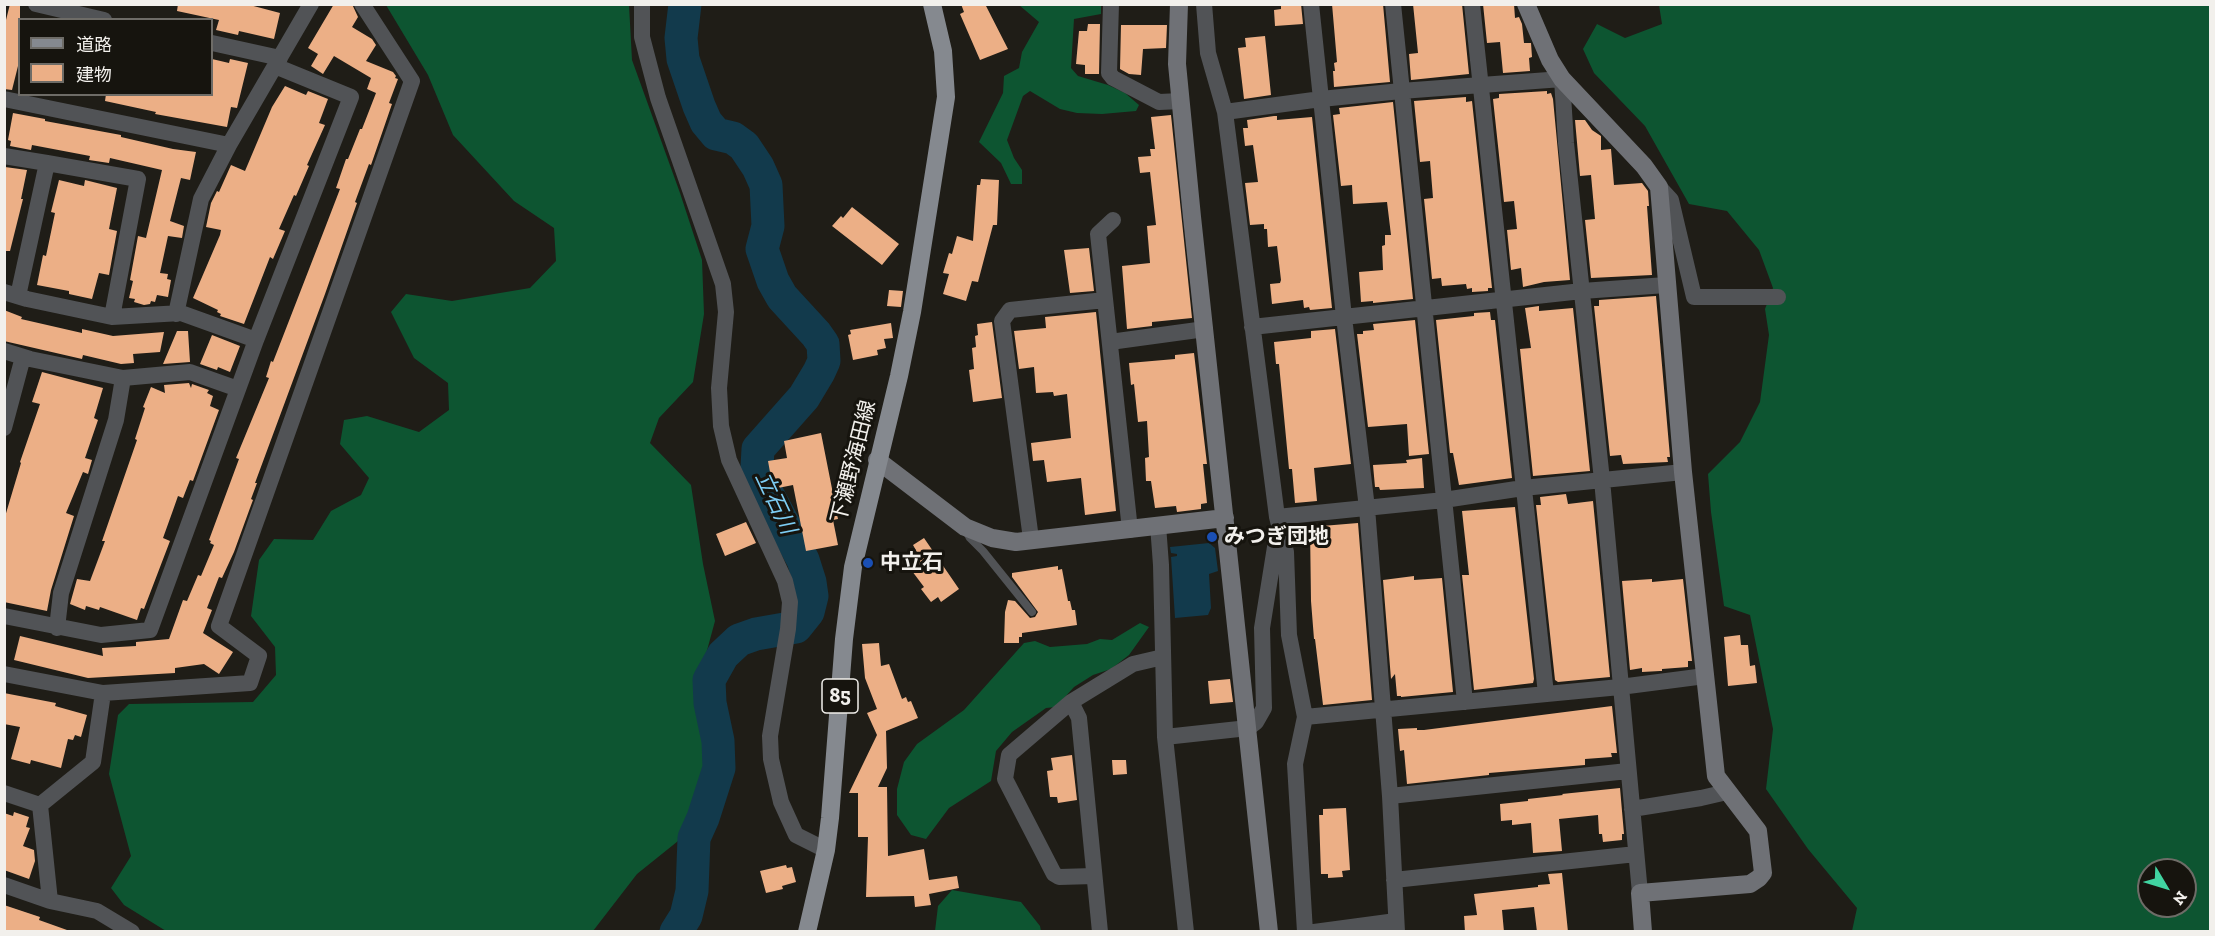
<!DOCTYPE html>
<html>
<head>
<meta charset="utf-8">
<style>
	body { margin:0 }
	#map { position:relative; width:2215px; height:936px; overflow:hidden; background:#1f1d17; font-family:"Zilla Slab","Noto Sans JP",serif }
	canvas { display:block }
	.frame { position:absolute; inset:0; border:6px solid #f2f0ec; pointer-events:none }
	.legend { position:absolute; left:18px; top:18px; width:195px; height:78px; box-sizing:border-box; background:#16140e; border:2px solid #6e6c67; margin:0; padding:8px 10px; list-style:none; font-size:18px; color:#f2f0ec }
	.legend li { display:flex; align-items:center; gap:12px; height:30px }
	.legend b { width:30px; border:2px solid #6e6c67 }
	.north { position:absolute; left:2137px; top:858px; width:60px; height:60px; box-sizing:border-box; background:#16140e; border:2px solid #6e6c67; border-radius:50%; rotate:128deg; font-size:16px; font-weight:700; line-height:24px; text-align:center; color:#f2f0ec }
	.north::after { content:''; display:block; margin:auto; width:21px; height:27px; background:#41d4a1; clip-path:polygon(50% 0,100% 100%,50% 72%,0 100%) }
</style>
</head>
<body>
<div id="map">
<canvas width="2215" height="936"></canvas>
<div class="frame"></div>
<ul class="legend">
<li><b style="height:8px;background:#85898f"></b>道路</li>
<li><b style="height:16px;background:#ecaf86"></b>建物</li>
</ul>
<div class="north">N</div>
</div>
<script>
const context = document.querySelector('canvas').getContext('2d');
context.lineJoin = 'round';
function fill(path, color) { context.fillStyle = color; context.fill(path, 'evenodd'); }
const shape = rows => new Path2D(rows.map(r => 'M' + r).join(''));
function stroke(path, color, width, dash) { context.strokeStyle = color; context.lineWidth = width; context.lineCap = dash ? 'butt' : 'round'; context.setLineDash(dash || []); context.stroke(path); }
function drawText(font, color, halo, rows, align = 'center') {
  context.font = font + ' "Zilla Slab","Noto Sans JP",serif'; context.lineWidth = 6; context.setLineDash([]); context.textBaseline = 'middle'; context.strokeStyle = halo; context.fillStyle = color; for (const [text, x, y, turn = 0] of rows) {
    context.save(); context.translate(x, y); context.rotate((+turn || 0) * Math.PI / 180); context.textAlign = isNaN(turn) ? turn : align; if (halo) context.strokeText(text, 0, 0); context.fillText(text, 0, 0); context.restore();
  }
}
fill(shape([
	[386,5,629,5,632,60,680,193,702,260,704,314,693,382,659,418,650,443,691,485,703,564,715,621,699,680,705,784,693,829,637,874,593,931,166,931,124,905,111,888,131,856,109,774,118,715,129,704,253,702,276,675,275,647,251,616,259,560,274,539,313,540,331,511,361,495,369,478,340,444,344,420,367,416,419,432,449,410,448,383,414,358,391,312,406,294,452,301,530,288,556,261,554,228,514,201,453,135,428,75],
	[1019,5,1101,5,1101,14,1074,19,1071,68,1078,76,1108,85,1125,93,1139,105,1136,111,1102,114,1077,113,1060,109,1030,91,1023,96,1007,140,1014,158,1022,170,1022,184,1011,184,1001,163,979,142,1003,93,1004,76,1019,68,1022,52,1039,22],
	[1659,5,2210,5,2210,931,1852,931,1857,908,1808,849,1766,789,1773,729,1750,615,1724,606,1711,512,1708,474,1740,442,1760,402,1769,335,1765,309,1773,288,1759,250,1727,211,1689,204,1645,126,1594,73,1583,49,1597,24,1625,38,1662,24],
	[2149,870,2185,870,2185,906,2149,906],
	[1140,623,1149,627,1129,655,1111,669,1093,675,1074,687,1056,707,1046,708,1012,732,996,751,991,781,949,808,926,839,911,835,897,815,897,789,904,762,917,744,964,710,1024,643,1035,641,1050,647,1087,644,1100,639,1112,640],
	[952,890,1021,902,1040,926,1041,931,935,931,938,906]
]), '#0d5531');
fill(shape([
	[1209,543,1215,548,1218,571,1209,574,1211,608,1208,615,1175,618,1171,557,1177,556,1177,554,1171,553,1170,547]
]), '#123a4c');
stroke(shape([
	[676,932,686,916,692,891,694,838,703,818,719,768,718,741,710,703,709,680,723,655,739,640,756,634,796,627,808,612,812,596,810,582,803,560,760,480,757,467,758,449,804,397,819,372,824,361,823,344,816,334,782,297,773,281,762,249,768,226,766,185,758,167,744,146,733,138,716,134,706,122,699,106,683,59,681,38,685,4]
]), '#123a4c', 33);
fill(shape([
	[10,4,20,4,20,58,12,90,4,89,4,28],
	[178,4,246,4,280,13,274,39,239,31,238,35,216,30,219,20,177,11],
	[334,4,352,4,358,17,352,27,372,39,376,45,366,61,393,72,396,76,395,78,398,79,389,103,392,104,371,165,369,164,355,202,357,203,325,294,255,483,257,483,251,499,253,500,250,508,234,552,222,578,219,577,207,608,212,610,203,633,233,652,219,674,204,664,175,668,175,673,88,678,14,660,20,636,103,656,102,648,136,646,136,642,169,639,183,600,187,601,198,575,201,576,214,545,210,543,211,541,209,540,239,459,236,458,269,378,266,377,271,361,273,362,325,228,340,189,336,188,346,159,348,159,360,129,362,129,376,93,367,89,371,78,334,56,323,74,311,66,318,54,308,48],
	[961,4,985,4,1008,49,980,60,960,14,964,12],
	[1281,4,1301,4,1303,24,1275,26,1274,10,1281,9],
	[1332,4,1383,4,1390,82,1334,87,1333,71,1335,71,1334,63,1337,62],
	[1413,4,1462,4,1469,74,1411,80,1409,54,1418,53],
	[1483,4,1514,4,1515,18,1519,17,1522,24,1524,43,1531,43,1532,57,1529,58,1530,71,1503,73,1500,42,1487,43],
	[1088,24,1100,24,1099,74,1085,74,1085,65,1076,64,1079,31,1087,31],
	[1121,25,1167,25,1166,48,1143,49,1141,75,1129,74,1120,69],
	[1265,36,1271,95,1244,99,1238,48,1246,47,1245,38],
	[212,59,229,63,230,59,248,63,237,108,231,107,227,127,155,114,156,112,105,101,106,94,212,94],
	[285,86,306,95,308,91,328,99,319,123,325,125,307,165,309,166,296,196,294,195,279,229,285,231,273,259,270,257,244,324,220,316,221,314,217,312,218,310,193,298,220,235,221,230,206,227,211,203,217,191,219,192,231,165,245,171,272,107],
	[1547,91,1547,94,1551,93,1553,99,1570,280,1544,282,1523,287,1521,268,1511,270,1507,230,1517,229,1514,201,1504,202,1493,99,1499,98,1499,94],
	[1466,97,1466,102,1472,101,1492,288,1488,288,1488,291,1472,292,1472,288,1467,289,1466,284,1442,286,1441,278,1432,279,1424,199,1433,198,1430,161,1420,162,1414,101],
	[1393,102,1413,299,1373,303,1373,301,1361,302,1359,272,1383,270,1382,246,1385,245,1385,235,1391,235,1387,202,1353,204,1352,185,1341,186,1333,115,1340,114,1339,108],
	[13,113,45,119,45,121,121,135,121,137,173,149,196,152,190,180,181,178,170,221,184,226,182,238,168,236,160,273,168,274,167,279,171,280,168,297,157,295,155,302,151,301,150,304,144,305,134,302,135,299,129,298,133,281,130,280,138,236,146,238,162,170,110,158,109,163,89,160,90,156,32,145,31,150,10,146,11,141,8,140],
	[1171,115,1192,318,1152,322,1152,326,1127,329,1122,266,1150,263,1147,226,1156,225,1150,172,1140,173,1138,157,1151,156,1150,149,1155,149,1151,117],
	[1274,116,1277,116,1277,120,1312,117,1332,308,1310,310,1309,307,1304,308,1303,300,1272,304,1270,284,1280,283,1281,280,1277,246,1268,247,1267,229,1264,229,1264,224,1250,225,1245,183,1258,182,1253,145,1245,146,1243,128,1248,128,1247,120],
	[1575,120,1585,120,1592,130,1601,136,1601,150,1611,149,1614,185,1642,183,1648,191,1649,206,1647,206,1652,275,1591,278,1585,220,1595,219,1591,175,1580,176],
	[5,167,27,170,21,199,23,199,10,251,4,251],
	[981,179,999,180,997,225,993,225,978,282,972,281,966,301,943,294,949,274,943,273,949,253,952,254,957,236,973,241,977,185,980,185],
	[59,180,84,186,85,180,117,188,109,229,117,231,109,275,99,273,92,299,69,294,69,291,37,285,43,255,46,256,55,213,51,212],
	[852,207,899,244,882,265,832,226,841,216,843,218],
	[1089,248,1094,291,1070,293,1064,250],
	[889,290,903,291,901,307,887,306],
	[1656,296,1670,457,1667,457,1668,462,1623,464,1621,455,1610,456,1594,306,1599,306,1599,300],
	[1539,306,1539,311,1573,308,1590,471,1533,476,1520,349,1531,348,1525,308],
	[4,310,22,317,21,319,82,333,82,329,113,336,164,332,160,352,133,354,134,363,121,364,83,355,82,359,4,341],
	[1096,312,1116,511,1085,515,1081,478,1047,482,1044,460,1033,461,1031,443,1071,438,1067,394,1054,396,1053,392,1036,393,1034,367,1019,369,1014,331,1046,328,1045,317],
	[1490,312,1491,320,1495,320,1512,478,1459,485,1453,453,1450,453,1436,320,1474,316,1474,313],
	[1415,320,1429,454,1409,456,1407,424,1368,427,1357,334,1363,334,1363,331,1374,330,1373,324],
	[992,322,1002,398,973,402,969,370,974,369,972,348,976,347,975,336,978,335,977,324],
	[891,323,893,338,884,339,886,348,877,350,878,355,853,360,848,335,851,334,850,330],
	[1335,329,1351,464,1314,468,1317,501,1295,503,1292,469,1289,469,1279,364,1276,364,1274,342,1311,338,1311,331],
	[177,331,188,331,190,362,163,364],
	[212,335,240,346,230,372,218,367,217,370,200,364],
	[1194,353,1207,464,1203,464,1207,503,1201,504,1201,509,1177,512,1176,506,1155,508,1151,481,1146,481,1145,458,1149,457,1147,421,1138,422,1134,384,1131,385,1129,363,1175,359,1175,355],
	[42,372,103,388,94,418,98,420,85,458,92,460,88,474,83,472,66,513,74,516,51,590,47,611,4,602,4,520,21,463,20,462,40,404,32,402],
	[189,383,191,388,192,384,209,390,207,393,213,396,210,406,219,410,193,481,190,480,183,498,178,496,172,513,163,538,170,541,144,609,141,608,137,620,100,607,99,610,86,606,85,610,70,604,77,579,90,581,105,541,102,541,137,440,135,439,145,408,143,407,151,387,165,393,164,385],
	[821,433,838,519,833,520,838,545,806,551,793,485,773,489,768,461,787,458,784,441],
	[1422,458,1424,488,1380,490,1379,487,1375,487,1373,465,1407,463,1406,460],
	[1566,494,1568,504,1593,501,1610,677,1558,682,1555,680,1536,505,1541,505,1540,497],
	[1515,507,1534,679,1533,683,1474,690,1462,575,1469,575,1462,511],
	[746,522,756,543,725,556,716,534],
	[1358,523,1372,700,1323,705,1315,639,1314,639,1311,601,1310,527],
	[924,538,959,589,941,602,938,597,931,602,921,589,924,587,900,555,918,554,913,545],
	[1058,566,1058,570,1062,569,1068,601,1070,601,1072,610,1075,610,1077,625,1022,633,1022,637,1019,637,1019,643,1004,643,1005,612,1008,600,1015,601,1030,618,1035,617,1038,612,1012,577,1012,573],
	[1414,576,1414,580,1442,578,1453,692,1401,697,1401,696,1397,696,1395,674,1391,679,1383,580],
	[1652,579,1652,582,1683,579,1692,661,1688,661,1688,667,1662,669,1662,671,1660,671,1642,672,1642,668,1630,670,1622,581],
	[1740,635,1741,645,1748,645,1750,666,1755,665,1757,683,1728,686,1724,637],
	[879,643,881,666,889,664,902,699,906,697,908,702,911,701,918,718,886,731,887,768,878,787,887,787,888,856,924,849,929,880,957,876,959,888,929,894,931,905,915,907,914,896,866,897,868,837,858,837,858,793,849,793,877,735,867,713,877,709,865,678,862,644],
	[1230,679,1233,702,1210,704,1208,681],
	[4,693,56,703,55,706,87,715,81,737,75,735,73,740,68,739,61,768,31,760,30,764,11,759,20,727,4,724],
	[1612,706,1617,753,1611,753,1612,757,1585,759,1585,765,1489,773,1489,775,1407,784,1404,750,1400,751,1398,729,1417,728,1417,730,1424,730],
	[1072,755,1077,800,1058,803,1057,797,1050,797,1047,771,1053,770,1051,758],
	[1112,760,1126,760,1127,774,1113,775],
	[1620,788,1624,834,1622,834,1622,840,1603,842,1602,834,1599,834,1598,815,1559,819,1562,851,1533,853,1531,823,1512,825,1512,820,1501,821,1500,804,1528,801,1528,799,1563,795,1562,794],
	[1346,808,1350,870,1342,871,1343,877,1328,878,1328,874,1321,874,1319,815,1323,815,1323,809],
	[14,812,29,817,26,827,30,828,23,846,34,850,35,861,29,879,4,870,4,813,13,816],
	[786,865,787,868,792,867,796,882,782,886,783,889,766,893,760,871],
	[1562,873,1568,932,1537,932,1534,907,1502,910,1504,932,1465,932,1464,916,1477,915,1474,894,1538,887,1538,885,1550,884,1548,874],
	[4,905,40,917,39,920,67,930,66,932,4,932]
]), '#ecaf86');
stroke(shape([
	[966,531,970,538,983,551,1032,612]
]), '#515356', 8);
stroke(shape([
	[36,4,104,20],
	[642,4,642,37,658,98,723,284,726,312,719,388,721,426,729,460,785,581,790,602,788,629,770,736,771,759,781,802,796,835,826,850],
	[1111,4,1109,73,1113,78,1159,102,1181,101],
	[1204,4,1208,53,1225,112,1277,517,1286,552,1289,635,1305,717,1295,764,1305,932],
	[1311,4,1344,317,1367,508,1390,796,1397,932],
	[1393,4,1465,702],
	[1472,4,1546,694],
	[212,43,280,58],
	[4,99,229,145,311,4],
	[1225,112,1321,99,1401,91,1562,79,1566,143,1602,480,1640,893],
	[4,156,47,163,18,296],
	[47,163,138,179,112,317],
	[1659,187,1671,200,1694,297,1778,297],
	[1113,220,1098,234,1130,530],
	[4,292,27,299,112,317,181,313,256,340],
	[176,314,201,199,229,145],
	[1252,327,1582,291,1666,285],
	[1110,342,1205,329],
	[4,351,30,359,123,378,190,372,238,389],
	[4,428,23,357],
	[1277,517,1444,500,1523,488,1683,472],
	[1158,525,1161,565,1165,737,1186,932],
	[1031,539,1002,321,1010,310,1105,300],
	[4,616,101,635,150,630,256,340,351,97,275,66],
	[57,628,61,593,116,420,123,378],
	[4,674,103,693,250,683,259,656,219,626,412,81,362,4],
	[1071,702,1079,718,1100,932],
	[1305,717,1620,687,1705,676],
	[1165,737,1248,728,1256,722,1264,708,1262,628,1275,547,1280,533],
	[4,793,40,805],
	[1390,796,1628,771],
	[1632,809,1701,798,1727,792],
	[1094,876,1059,877,1054,874,1005,779,1009,755,1071,702,1133,664,1163,657],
	[1394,880,1636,854],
	[4,885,50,901,97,911,132,932],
	[50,901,40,805,93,762,103,693],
	[1314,932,1396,921]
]), '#515356', 16);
stroke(shape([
	[1179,4,1177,64,1192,217,1269,932],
	[1526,4,1550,60,1562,79,1644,166,1659,187,1683,472,1716,776,1758,831,1763,873,1759,878,1750,884,1640,893,1643,932],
	[877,460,965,527,992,538,1016,542,1225,518]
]), '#6f7176', 18);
stroke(shape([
	[807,932,826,850,830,818,844,639,853,567,899,376,912,312,946,97,943,51,932,4]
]), '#85898f', 18);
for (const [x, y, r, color] of [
	[1212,537,6,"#1a4fb4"],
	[868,563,6,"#1a4fb4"]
]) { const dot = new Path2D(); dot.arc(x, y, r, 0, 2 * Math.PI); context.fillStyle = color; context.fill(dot); stroke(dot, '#16140e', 2); }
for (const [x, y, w] of [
	[840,696,36]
]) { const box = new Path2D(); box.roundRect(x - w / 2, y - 17, w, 34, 4.5); context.fillStyle = '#16140e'; context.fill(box); stroke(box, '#f2f0ec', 1.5); }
drawText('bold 20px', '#f2f0ec', null, [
	["85",840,696]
]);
drawText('21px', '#f2f0ec', '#16140e', [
	["下瀬野海田線",854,462,-76]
]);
drawText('bold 21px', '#f2f0ec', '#16140e', [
	["みつぎ団地",1224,537],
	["中立石",880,563]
], 'left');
drawText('italic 22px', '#7dcdf4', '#16140e', [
	["立石川",775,503,65]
]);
</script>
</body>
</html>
